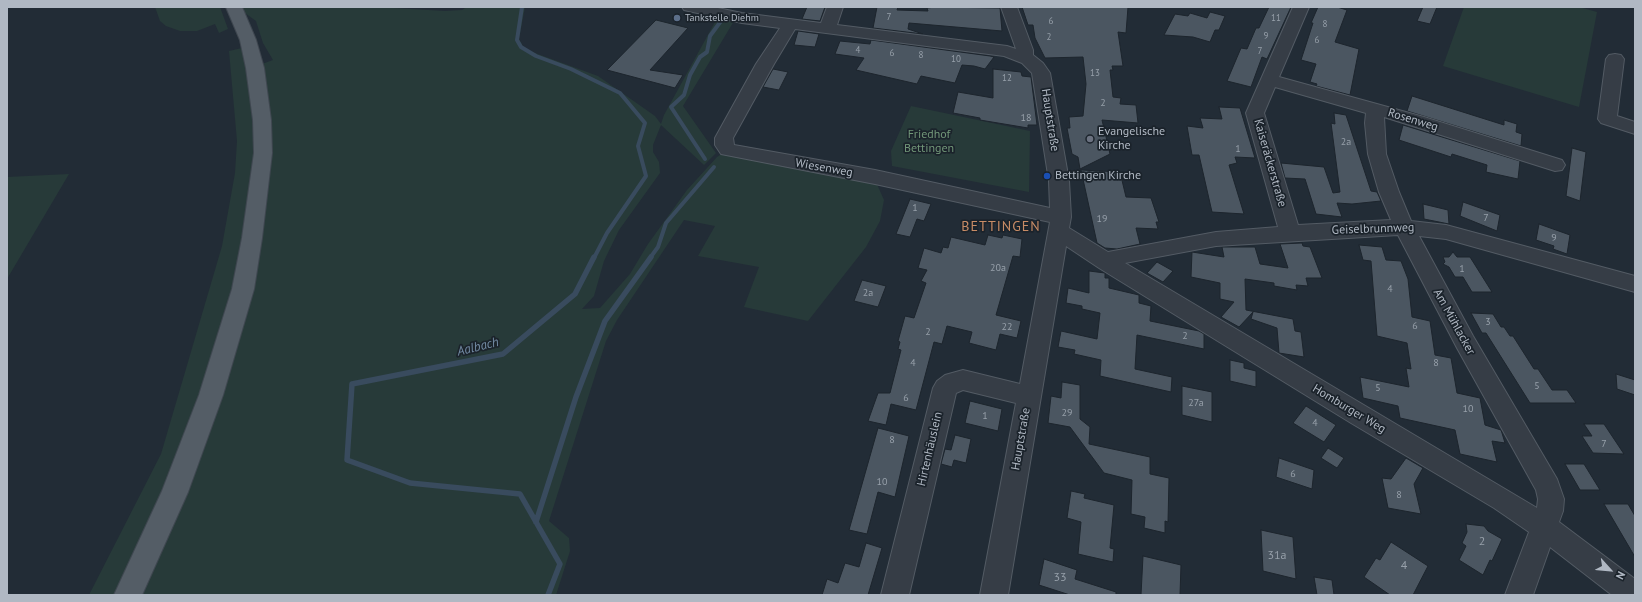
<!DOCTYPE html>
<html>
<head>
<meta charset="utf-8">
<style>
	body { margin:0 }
	#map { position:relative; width:1642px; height:602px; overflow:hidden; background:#222c36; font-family:"PT Sans",sans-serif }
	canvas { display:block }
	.frame { position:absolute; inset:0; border:8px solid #b0b8c3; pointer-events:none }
	.north { position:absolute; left:1590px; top:550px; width:40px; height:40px; -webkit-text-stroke:3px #1b232b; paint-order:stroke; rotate:117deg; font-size:11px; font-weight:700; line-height:16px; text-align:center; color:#b0b8c3 }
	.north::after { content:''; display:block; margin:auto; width:14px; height:18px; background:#b0b8c3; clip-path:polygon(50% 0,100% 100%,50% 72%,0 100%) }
</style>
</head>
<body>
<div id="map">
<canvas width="1642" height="602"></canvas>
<div class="frame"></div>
<div class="north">N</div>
</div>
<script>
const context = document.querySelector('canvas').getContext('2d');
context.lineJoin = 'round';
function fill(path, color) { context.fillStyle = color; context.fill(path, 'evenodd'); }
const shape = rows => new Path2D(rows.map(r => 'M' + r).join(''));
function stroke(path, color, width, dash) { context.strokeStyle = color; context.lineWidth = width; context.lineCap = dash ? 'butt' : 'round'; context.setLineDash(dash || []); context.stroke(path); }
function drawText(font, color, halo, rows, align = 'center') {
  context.font = font + ' "PT Sans",sans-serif'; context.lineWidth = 3.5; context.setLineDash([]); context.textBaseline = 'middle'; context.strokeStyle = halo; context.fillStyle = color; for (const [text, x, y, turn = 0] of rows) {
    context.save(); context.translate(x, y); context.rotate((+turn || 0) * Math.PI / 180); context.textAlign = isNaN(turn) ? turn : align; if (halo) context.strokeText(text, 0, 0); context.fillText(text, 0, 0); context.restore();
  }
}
fill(shape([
	[155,7,220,7,228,29,219,33,215,24,197,31,180,31,166,26,160,21],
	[242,7,377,7,445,11,462,10,467,7,525,7,519,39,524,48,535,53,598,76,655,116,661,124,664,115,715,22,720,19,734,21,683,106,716,153,704,165,661,125,653,145,653,152,659,162,660,173,619,230,604,261,594,296,582,309,600,308,630,274,648,244,687,190,717,157,723,153,876,182,884,200,880,221,866,247,808,321,744,307,759,267,698,256,715,226,684,220,617,320,606,341,549,521,569,538,570,551,556,595,139,595,260,242,269,165,262,64,273,60,263,43,256,21,245,13],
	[1464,7,1579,7,1597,12,1579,107,1443,66],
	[242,48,251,93,253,124,253,165,250,202,231,295,220,334,172,472,116,595,89,595,161,454,222,246,235,173,237,141,229,51],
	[911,106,1030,131,1029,192,892,166,891,151],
	[69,174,7,279,7,177]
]), '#273a39');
stroke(shape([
	[522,7,517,40,521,47,536,56,571,69,620,93,645,123,638,146,646,176,607,233,594,258],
	[705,159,671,107,684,95,690,75,700,57,707,52,710,36,721,21],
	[650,258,658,247,666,223,714,167]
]), '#394b5e', 4);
stroke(shape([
	[536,522,576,397,605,321,651,257],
	[548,595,560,564,520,494,410,483,347,460,352,384,503,354,575,294,594,257]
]), '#394b5e', 5.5);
const building = shape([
	[807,7,825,7,820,21,802,19,807,7],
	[877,7,898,7,897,10,928,11,927,8,936,7,1000,8,1002,31,909,23,908,29,923,34,873,28,877,7],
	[1022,7,1128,7,1126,33,1118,32,1123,66,1112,66,1113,70,1110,70,1113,97,1121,98,1120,104,1136,105,1138,123,1102,120,1110,154,1080,169,1078,157,1072,154,1067,128,1070,128,1069,117,1083,116,1086,84,1083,57,1045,58,1035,38,1033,25,1028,25,1022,7],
	[1269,7,1291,7,1267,59,1262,57,1251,87,1227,81,1241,48,1247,49,1256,28,1259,28,1269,7],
	[1318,7,1337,7,1347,10,1335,42,1359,49,1350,95,1316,86,1317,84,1310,82,1316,64,1301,60,1313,23,1311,23,1318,7],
	[1423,7,1437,7,1430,24,1417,21,1423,7],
	[1210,12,1225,16,1219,30,1215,30,1210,42,1193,37,1164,35,1175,14,1188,16,1190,13,1207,18,1210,12],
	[656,20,688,28,650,70,683,75,675,88,607,70,656,20],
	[798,31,819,34,815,47,794,45,798,31],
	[871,40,990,56,994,57,985,69,974,66,962,65,955,83,921,76,917,84,856,70,864,58,835,54,840,41,870,44,871,40],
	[773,69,788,72,779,90,763,87,773,69],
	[993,69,1021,72,1022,76,1031,77,1037,125,1028,125,1028,128,980,120,980,118,953,113,958,92,993,98,993,69],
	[1412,96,1504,125,1504,120,1517,124,1516,132,1522,134,1521,146,1407,111,1412,96],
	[1219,107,1240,108,1255,158,1235,157,1237,163,1229,165,1244,214,1212,212,1199,155,1192,155,1187,126,1203,128,1200,118,1222,119,1219,107],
	[1334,113,1346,115,1371,191,1377,192,1381,201,1352,204,1337,203,1342,217,1316,214,1305,179,1285,178,1281,163,1324,167,1333,193,1340,192,1331,123,1335,124,1334,113],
	[1403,125,1520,161,1518,179,1486,172,1487,165,1452,154,1451,157,1399,140,1403,125],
	[1572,148,1586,152,1580,201,1566,196,1572,148],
	[1081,170,1120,172,1126,197,1151,198,1159,222,1156,222,1158,229,1136,228,1140,244,1117,249,1105,248,1097,243,1081,170],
	[910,199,931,204,924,221,917,219,910,237,896,234,910,199],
	[1463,202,1500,215,1497,231,1460,216,1463,202],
	[1423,204,1448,210,1449,224,1424,219,1423,204],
	[1539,224,1570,235,1567,254,1553,249,1554,246,1536,240,1539,224],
	[988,235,1002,238,1003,235,1022,239,1020,257,1013,256,996,315,1021,321,1017,338,1000,334,996,350,969,343,972,332,947,326,942,344,934,342,916,410,891,404,886,425,868,421,878,393,890,393,901,350,898,349,900,342,898,341,905,316,914,318,926,283,921,281,927,270,918,268,924,248,941,253,943,247,948,248,951,237,985,245,988,235],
	[1302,243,1303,246,1310,247,1322,278,1306,278,1308,286,1296,285,1297,290,1274,286,1274,283,1245,279,1246,310,1293,319,1295,331,1301,332,1304,357,1279,353,1277,328,1251,319,1253,312,1239,327,1221,317,1234,302,1220,299,1220,283,1191,277,1192,252,1224,257,1222,247,1255,247,1260,264,1288,268,1280,244,1302,243],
	[1359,245,1382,247,1386,260,1401,261,1408,279,1412,317,1430,321,1435,355,1451,358,1457,393,1480,398,1485,425,1501,430,1502,433,1505,443,1492,441,1497,462,1460,454,1455,430,1400,418,1398,406,1363,398,1360,377,1409,387,1406,368,1411,369,1407,343,1377,336,1371,261,1363,260,1359,245],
	[1453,252,1457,257,1470,257,1492,292,1472,292,1463,277,1455,277,1449,267,1443,264,1445,262,1443,257,1449,257,1453,252],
	[1157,262,1173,271,1163,282,1147,273,1157,262],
	[1089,271,1105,273,1105,278,1109,278,1109,288,1139,295,1139,303,1151,306,1150,321,1199,331,1204,334,1204,349,1137,335,1135,369,1172,377,1171,392,1100,376,1101,360,1074,354,1075,350,1058,347,1061,331,1097,339,1100,313,1082,309,1082,306,1066,303,1068,288,1089,293,1089,271],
	[862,280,886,286,878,307,854,301,862,280],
	[1471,313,1493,314,1501,327,1504,327,1510,336,1513,336,1534,369,1538,369,1552,390,1567,390,1576,403,1530,403,1486,333,1482,333,1471,313],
	[1230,360,1244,363,1244,368,1256,371,1256,387,1230,381,1230,360],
	[1616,374,1635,380,1635,395,1617,389,1616,374],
	[1062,382,1080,385,1080,419,1090,427,1089,444,1150,457,1150,474,1169,478,1168,522,1165,521,1165,533,1144,528,1145,517,1131,514,1132,480,1104,473,1070,427,1048,423,1051,396,1061,398,1062,382],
	[1182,386,1212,392,1212,422,1182,415,1182,386],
	[970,401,1002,409,998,431,965,423,970,401],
	[1306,406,1336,425,1324,442,1293,423,1306,406],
	[1584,424,1604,424,1624,454,1593,453,1582,436,1592,436,1584,424],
	[878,428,909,436,895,497,878,492,867,534,849,530,878,428],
	[955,435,971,439,966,463,954,460,952,467,941,464,945,449,951,450,955,435],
	[1328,448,1344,458,1337,468,1321,458,1328,448],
	[1279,458,1314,470,1312,489,1276,477,1279,458],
	[1406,458,1423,468,1414,484,1421,514,1388,508,1382,478,1391,479,1406,458],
	[1565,464,1584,464,1600,490,1580,490,1565,464],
	[1071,491,1085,494,1084,498,1114,505,1110,548,1114,549,1113,562,1078,554,1081,522,1067,518,1071,491],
	[1604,504,1628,504,1635,516,1635,557,1604,504],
	[1466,524,1484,526,1488,531,1502,539,1492,561,1490,560,1483,575,1459,560,1466,546,1462,543,1467,532,1466,524],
	[1261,530,1293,537,1296,579,1263,571,1261,530],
	[1391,542,1428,566,1413,595,1390,595,1364,577,1376,558,1380,560,1391,542],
	[866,543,882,548,868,595,822,595,827,579,838,583,845,563,859,567,866,543],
	[1143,556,1181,565,1180,595,1141,595,1143,556],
	[1044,559,1077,570,1075,579,1116,592,1116,595,1070,595,1039,585,1044,559],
	[1314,577,1332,580,1334,595,1317,595,1314,577]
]);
fill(building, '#4b5661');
stroke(building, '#1d252d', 1);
const minor = shape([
	[682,7,713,7,742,13,821,23,827,7,843,7,837,25,1007,46,1016,49,1001,7,1017,7,1033,50,1033,55,1043,63,1050,73,1069,181,1071,217,1069,228,1108,252,1216,232,1278,227,1246,113,1293,7,1309,7,1279,77,1424,117,1562,160,1565,165,1562,170,1555,171,1384,117,1386,154,1399,192,1411,221,1446,225,1635,276,1635,292,1446,239,1419,236,1473,336,1557,479,1564,499,1563,511,1559,522,1635,579,1635,595,1612,595,1550,547,1533,595,1505,595,1529,532,1494,508,1351,423,1099,268,1066,246,1008,595,980,595,1016,403,963,390,956,393,909,595,881,595,933,388,937,381,945,375,963,370,1020,384,1050,222,875,184,721,154,715,145,715,138,756,64,780,28,742,23,684,10,682,7],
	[795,29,1004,56,1022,63,1032,73,1049,181,1050,208,875,170,734,145,733,138,774,64,795,29],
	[1275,87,1366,113,1365,123,1368,154,1379,192,1391,220,1298,225,1264,113,1275,87],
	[1398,235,1457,348,1536,490,1538,499,1537,508,1125,263,1216,246,1398,235],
	[1615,54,1621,55,1624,59,1617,116,1635,122,1635,134,1601,123,1598,119,1606,59,1609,55,1615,54]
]);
const major = shape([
	[226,7,242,7,256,40,264,68,271,120,272,153,262,238,254,289,223,395,188,492,142,595,114,595,162,491,199,395,232,289,242,238,254,153,253,120,246,68,240,40,226,7]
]);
stroke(minor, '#535b64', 2);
stroke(major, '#3f4750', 2);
fill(minor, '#363d46');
fill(major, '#545d66');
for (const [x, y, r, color] of [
	[677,18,4,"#5c6f8a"],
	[1090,139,4,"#6b7280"],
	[1047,176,4,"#1a4fb4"]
]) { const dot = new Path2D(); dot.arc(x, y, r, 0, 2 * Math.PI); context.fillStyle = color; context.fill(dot); stroke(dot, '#1b232b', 1.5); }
drawText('9px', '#97a0aa', null, [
	["7",889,17],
	["11",1276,18],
	["6",1051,21],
	["8",1325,24],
	["9",1266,36],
	["2",1049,37],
	["6",1317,40],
	["4",858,50],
	["7",1260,51],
	["6",892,53],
	["8",921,55],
	["10",956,59],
	["13",1095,73],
	["12",1007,78]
]);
drawText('10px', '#b0b8c3', '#1b232b', [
	["Tankstelle Diehm",685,18]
], 'left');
drawText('10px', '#97a0aa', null, [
	["2",1103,103],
	["18",1026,118],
	["2a",1346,142],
	["1",1238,149],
	["1",915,208],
	["7",1486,218],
	["19",1102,219],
	["9",1554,238],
	["20a",998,268],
	["1",1462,269],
	["4",1390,289],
	["2a",868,293],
	["3",1488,322],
	["6",1415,326],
	["22",1007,327],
	["2",928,332],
	["2",1185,336],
	["4",913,363],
	["8",1436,363],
	["5",1537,386],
	["5",1378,388],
	["6",906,398],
	["27a",1196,403],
	["10",1468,409],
	["29",1067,413],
	["1",985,416],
	["4",1315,423],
	["8",892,440],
	["7",1604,444],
	["6",1293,474],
	["10",882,482],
	["8",1399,495]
]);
drawText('12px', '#b0b8c3', '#1b232b', [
	["Hauptstraße",1050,120,81],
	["Rosenweg",1413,120,17],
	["Kaiseräckerstraße",1270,163,74],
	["Wiesenweg",824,168,10],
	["Geiselbrunnweg",1373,229,-2],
	["Am Mühlacker",1454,322,61],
	["Homburger Weg",1349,409,31],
	["Hauptstraße",1021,439,-80],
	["Hirtenhäuslein",930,449,-77]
]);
drawText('12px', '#b0b8c3', '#1b232b', [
	["Evangelische",1098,132],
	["Kirche",1098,146],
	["Bettingen Kirche",1055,176]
], 'left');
drawText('12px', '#719678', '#1b232b', [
	["Friedhof",929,135],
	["Bettingen",929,149]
]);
drawText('12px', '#97a0aa', null, [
	["2",1482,542],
	["31a",1277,556],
	["4",1404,566],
	["33",1060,578]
]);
drawText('italic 13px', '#738ba4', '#1b232b', [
	["Aalbach",478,347,-14]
]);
context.letterSpacing = '1px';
drawText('14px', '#c88c66', '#1b232b', [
	["BETTINGEN",1001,227]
]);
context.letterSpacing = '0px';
</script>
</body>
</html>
